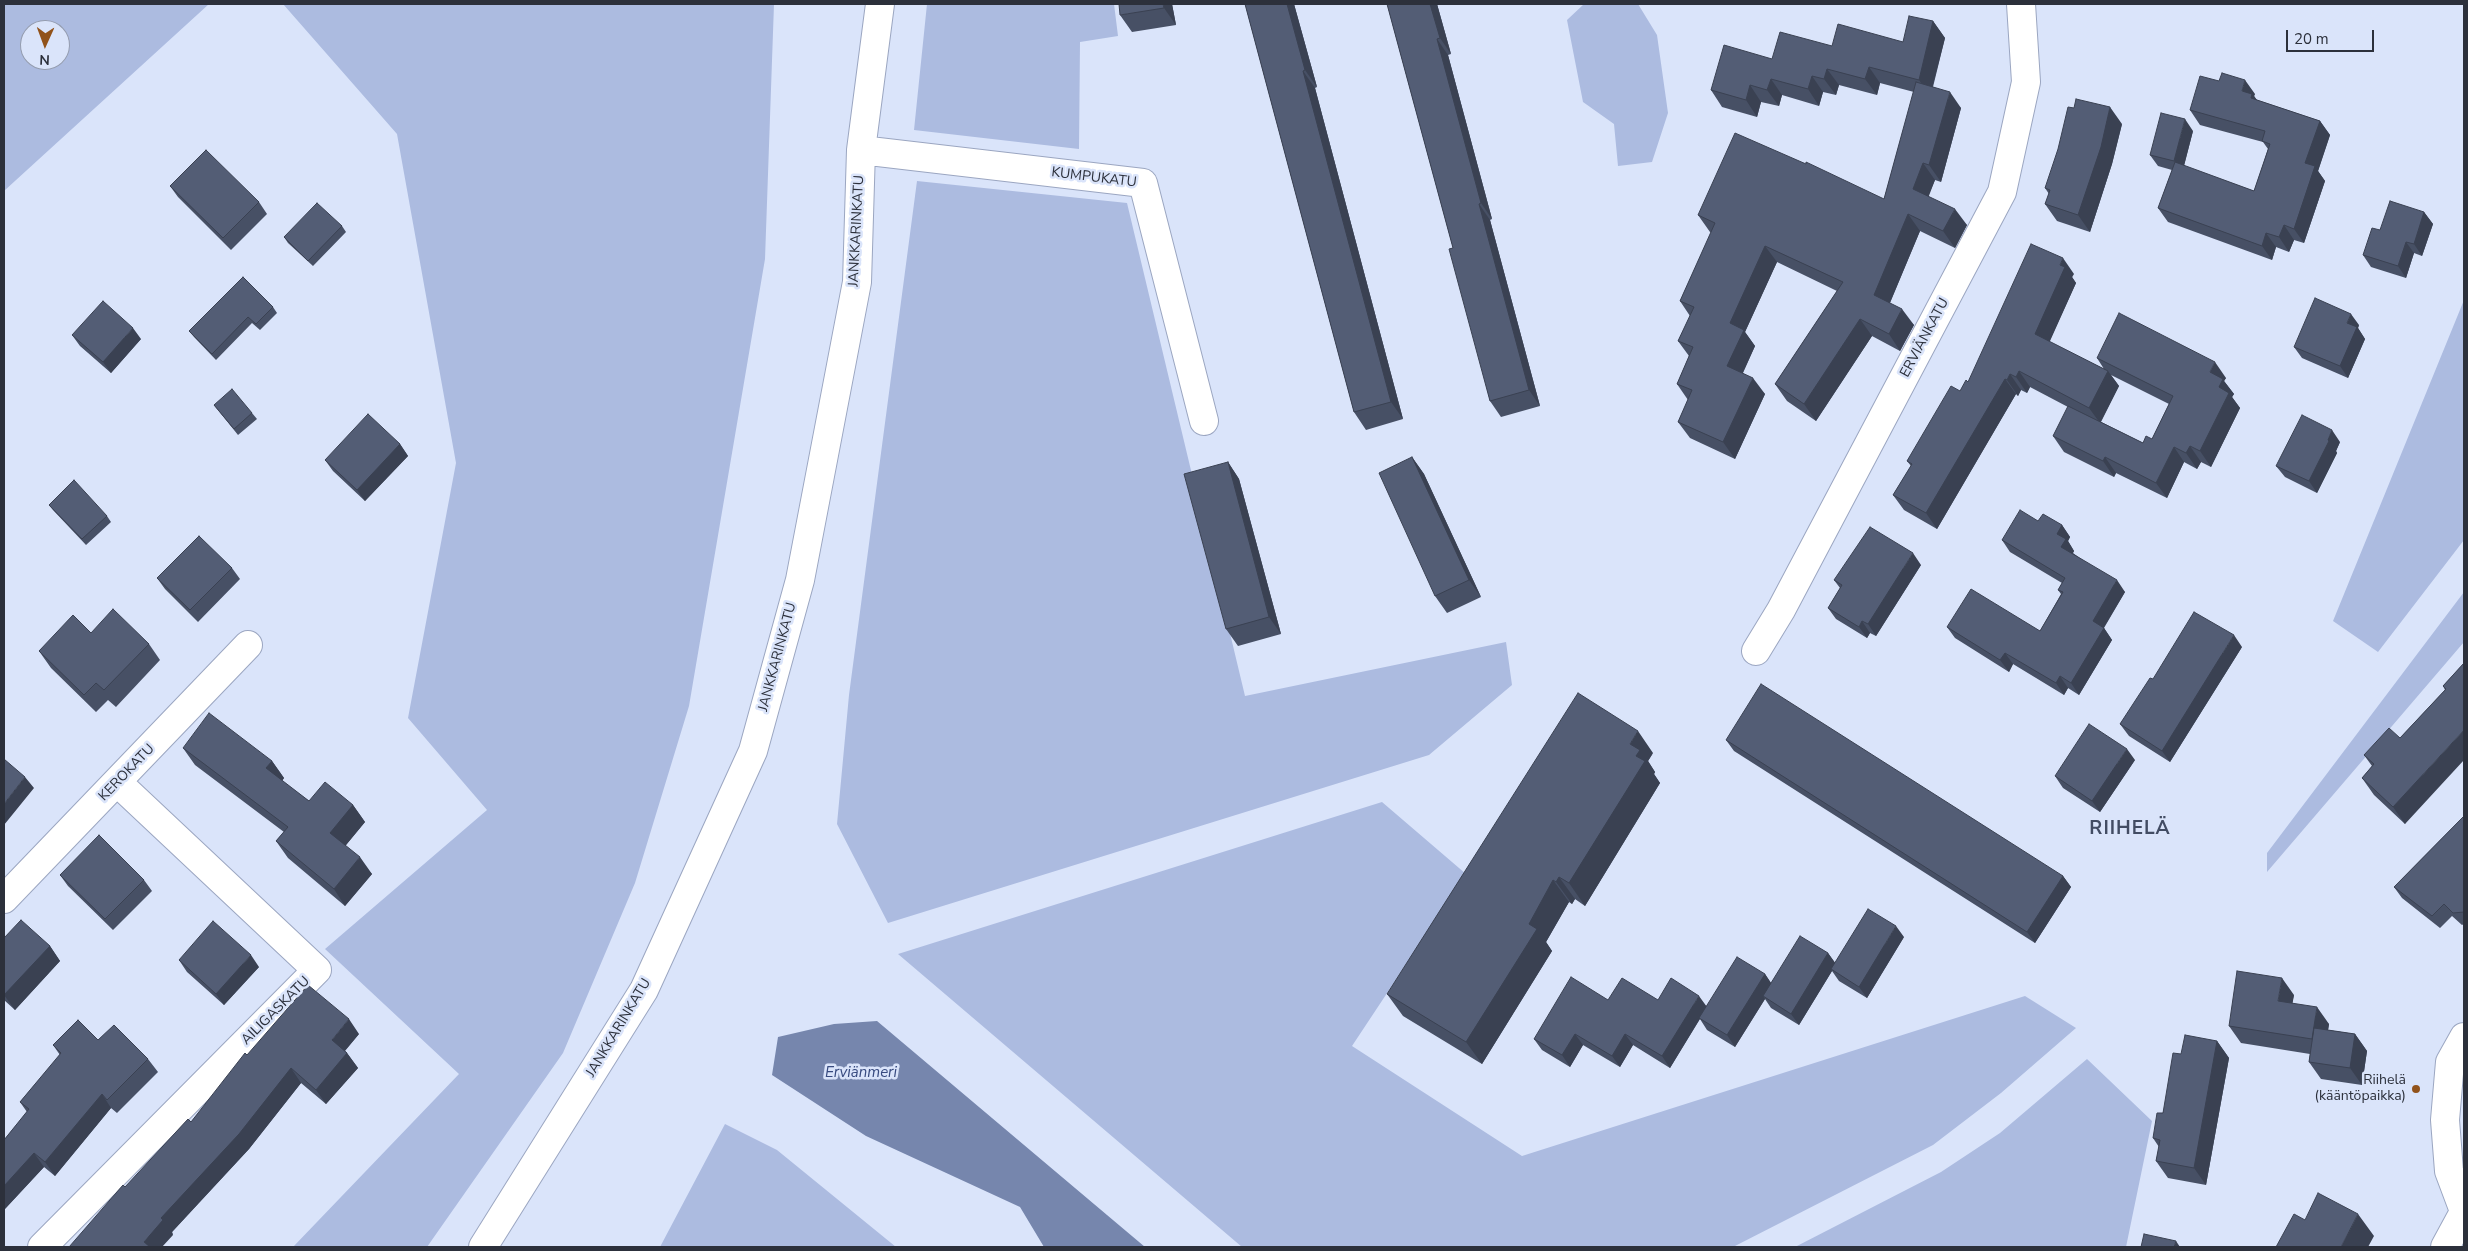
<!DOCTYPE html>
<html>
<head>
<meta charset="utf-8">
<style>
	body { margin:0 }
	#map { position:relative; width:2468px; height:1251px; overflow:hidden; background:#dae4fa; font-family:"Nunito Sans",sans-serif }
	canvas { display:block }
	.frame { position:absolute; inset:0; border:5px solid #2c303b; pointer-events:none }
	.north { position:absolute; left:20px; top:20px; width:50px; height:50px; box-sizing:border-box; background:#dae4fa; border:1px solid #949cae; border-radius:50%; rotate:182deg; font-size:14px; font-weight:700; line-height:20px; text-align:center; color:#2c303b }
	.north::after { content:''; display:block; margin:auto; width:18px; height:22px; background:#91521a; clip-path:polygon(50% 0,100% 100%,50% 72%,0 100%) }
	.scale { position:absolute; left:2286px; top:30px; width:88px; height:22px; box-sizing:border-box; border:2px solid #2c303b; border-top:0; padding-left:6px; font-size:15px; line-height:18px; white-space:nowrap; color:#2c303b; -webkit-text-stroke:4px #dae4fa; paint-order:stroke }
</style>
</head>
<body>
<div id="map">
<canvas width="2468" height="1251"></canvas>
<div class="frame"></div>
<div class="north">N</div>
<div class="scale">20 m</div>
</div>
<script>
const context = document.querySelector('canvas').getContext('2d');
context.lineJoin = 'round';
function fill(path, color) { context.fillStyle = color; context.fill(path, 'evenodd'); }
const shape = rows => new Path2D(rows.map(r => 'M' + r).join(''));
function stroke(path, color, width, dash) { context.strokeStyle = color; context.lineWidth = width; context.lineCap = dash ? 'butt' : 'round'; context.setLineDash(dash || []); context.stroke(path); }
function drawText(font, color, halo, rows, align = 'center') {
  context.font = font + ' "Nunito Sans",sans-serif'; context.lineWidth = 5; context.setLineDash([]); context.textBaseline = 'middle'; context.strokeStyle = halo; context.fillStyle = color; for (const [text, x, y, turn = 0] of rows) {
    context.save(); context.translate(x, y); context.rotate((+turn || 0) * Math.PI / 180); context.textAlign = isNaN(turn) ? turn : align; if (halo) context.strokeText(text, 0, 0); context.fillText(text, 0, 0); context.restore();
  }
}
fill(shape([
	[4,4,209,4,4,191],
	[30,30,60,30,60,60,30,60],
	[283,4,774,4,765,259,689,706,635,883,563,1053,427,1247,293,1247,459,1074,325,949,487,810,408,718,456,463,397,134],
	[927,4,1114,4,1118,36,1080,42,1079,149,914,130],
	[1584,4,1638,4,1657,35,1668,113,1652,162,1618,166,1614,124,1583,102,1567,20],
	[917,181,1127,203,1245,696,1506,642,1512,685,1429,755,888,923,837,824,849,695],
	[2464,300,2464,540,2378,652,2333,621],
	[2464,592,2464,642,2267,872,2267,853],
	[1382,802,1466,874,1352,1046,1522,1156,2025,996,2076,1028,2001,1093,1933,1145,1733,1247,1242,1247,898,954],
	[2087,1059,2152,1121,2126,1247,1795,1247,1941,1172,2000,1133],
	[725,1124,777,1150,896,1247,660,1247]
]), '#acbbe0');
fill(shape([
	[877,1021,1107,1215,1145,1247,1044,1247,1020,1207,866,1136,772,1075,778,1037,834,1024]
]), '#7686ad');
const minor = shape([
	[861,150,1143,183,1204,421],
	[1756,651,1781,610,2002,192,2026,82,2021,4],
	[4,899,248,645],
	[2464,1037,2450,1062,2445,1120,2449,1171,2464,1211],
	[42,1247,317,970,117,782],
	[483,1247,644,990,753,751,800,580,857,282,861,150,880,4],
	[2445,1247,2464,1212]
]);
stroke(minor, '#9ba6c1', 30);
stroke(minor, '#fff', 28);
fill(shape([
	[1172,4,1176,25,1132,32,1120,15],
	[1245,4,1294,4,1317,87,1315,88,1403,419,1366,430,1354,412],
	[1387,4,1437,4,1451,54,1448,55,1492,219,1490,220,1540,406,1501,417,1490,401,1453,248],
	[1933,21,1945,38,1933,87,1961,108,1941,182,1935,180,1928,196,1967,225,1955,248,1920,231,1890,303,1914,325,1900,351,1872,336,1816,421,1787,401,1775,384,1837,291,1777,262,1745,332,1755,346,1743,373,1765,394,1735,459,1690,438,1678,422,1688,400,1677,384,1689,356,1678,341,1690,316,1680,301,1711,233,1710,232,1698,215,1884,199,1914,92,1880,83,1877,95,1839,85,1836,95,1823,92,1819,106,1782,95,1779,106,1761,102,1757,117,1722,107,1711,90,1772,59,1832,46,1903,42],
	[2255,94,2254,96,2257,100,2320,121,2330,135,2318,171,2325,181,2304,243,2294,240,2289,252,2276,247,2272,260,2168,222,2158,208,2172,170,2158,166,2150,155,2193,131,2184,166,2254,191,2268,149,2263,142,2200,125,2190,110],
	[2122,124,2112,164,2090,232,2057,221,2045,204,2049,194,2045,188],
	[170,186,259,202,267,214,231,250,178,197],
	[2424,212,2433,224,2422,256,2414,253,2406,278,2371,267,2363,255,2380,230],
	[342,226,346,232,313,266,288,243,284,237],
	[2074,274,2072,277,2076,283,2049,342,2104,369,2097,358,2226,378,2224,381,2234,394,2232,397,2240,408,2211,467,2201,462,2197,469,2184,462,2167,498,2116,473,2114,477,2064,452,2053,436,2068,407,2030,387,2027,393,2021,390,2018,396,2016,394,1937,529,1904,510,1893,495,1911,466,1907,461,1960,391],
	[2111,375,2169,404,2152,439,2143,443,2101,422,2119,386],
	[273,307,277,313,260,330,252,323,216,360,194,337,189,331],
	[2359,325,2358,328,2365,339,2348,378,2302,358,2294,347],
	[72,335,141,339,111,373,80,346],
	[214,405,252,413,257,419,238,435],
	[2340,442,2336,451,2337,453,2317,493,2285,477,2276,466],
	[400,444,408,456,365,501,333,471,325,460],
	[1412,457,1424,474,1481,597,1447,613,1435,596],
	[1228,462,1239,479,1281,634,1238,646,1226,629],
	[49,505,107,516,111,522,86,545,53,510],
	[2038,521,2062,525,2070,537,2068,541,2074,551,2073,553,2125,592,2104,628,2112,640,2079,695,2068,688,2064,695,2013,664,2009,672,1955,638,1947,627,2040,631,2061,594,2058,590,2062,583,2010,552,2002,540],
	[1921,565,1876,636,1870,633,1867,638,1836,619,1828,608,1840,588,1834,580],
	[232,568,240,579,198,622,165,589,157,578],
	[91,633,149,644,160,660,116,707,108,700,96,712,51,668,39,651],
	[2242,647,2170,762,2129,736,2120,724,2153,679],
	[2464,663,2405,824,2374,795,2362,778,2372,766,2364,755,2400,738,2445,690,2443,686],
	[1726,740,2063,876,2071,887,2035,943,1734,751],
	[183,748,272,761,284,778,282,781,309,801,353,805,365,822,345,846,372,874,345,906,288,858,276,841,284,832,195,765],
	[1653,753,1648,761,1655,772,1654,774,1660,783,1585,906,1575,899,1572,904,1569,902,1546,942,1552,951,1482,1064,1403,1016,1387,994],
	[2135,760,2100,812,2063,788,2055,776],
	[2464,816,2464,924,2462,925,2452,916,2440,928,2402,898,2394,887],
	[60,875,144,880,152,891,113,930,68,886],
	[1904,937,1867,998,1839,981,1832,971,1799,1025,1771,1008,1765,999,1735,1047,1707,1030,1700,1019,1670,1068,1633,1045,1620,1067,1583,1045,1570,1067,1542,1050,1534,1039,1608,1000,1658,1000,1707,1006,1765,974,1771,983,1828,953,1835,963],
	[4,938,50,946,60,961,15,1010,4,1000],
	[179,960,259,967,224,1005,187,972],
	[2294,995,2292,1003,2329,1024,2328,1030,2355,1034,2367,1051,2362,1085,2321,1079,2309,1062,2310,1054,2241,1043,2229,1026],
	[359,1034,345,1051,347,1053,358,1068,326,1104,301,1083,249,1149,172,1232,173,1235,125,1187,191,1122,247,1055],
	[98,1040,148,1059,158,1072,117,1113,111,1108,55,1176,44,1167,4,1210,4,1140,27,1112,20,1102,60,1055,53,1045],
	[2217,1041,2229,1058,2206,1185,2168,1178,2156,1161,2159,1147,2153,1138,2163,1113,2181,1054]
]), '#475065');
fill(shape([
	[1163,4,1172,4,1176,25,1164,8],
	[1287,4,1294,4,1317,87,1305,70],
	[1430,4,1437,4,1451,54,1440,38],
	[1933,21,1945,38,1930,96,1919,80],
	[1437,39,1448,55,1492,219,1481,203],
	[1869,67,1880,83,1877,95,1865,79],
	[1827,69,1839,85,1836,95,1824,79],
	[1303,71,1315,88,1403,419,1391,402],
	[1812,76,1823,92,1819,106,1808,89],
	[1771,79,1782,95,1779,106,1767,90],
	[2245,80,2255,94,2254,96,2262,108,2242,91],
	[1750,85,1761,102,1757,117,1746,100],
	[1950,92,1961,108,1941,182,1929,165],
	[2110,107,2122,124,2112,164,2090,232,2078,215],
	[2185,119,2193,131,2182,173,2174,161],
	[2320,121,2330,135,2318,171,2325,181,2304,243,2294,229,2305,163],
	[1923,163,1935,180,1925,206,1913,189],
	[1479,204,1490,220,1540,406,1529,390],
	[1955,209,1967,225,1955,248,1943,231],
	[2424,212,2433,224,2422,256,2414,244],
	[1908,214,1920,231,1886,312,1874,295],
	[2284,225,2294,240,2289,252,2279,237],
	[2266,233,2276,247,2272,260,2262,246],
	[2406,242,2414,253,2406,278,2398,266],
	[1765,246,1777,262,1745,332,1755,346,1738,383,1727,366,1730,323],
	[2063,258,2074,274,2072,277,2076,283,2046,350,2035,334,2060,265],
	[1902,309,1914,325,1900,351,1889,334],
	[2351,314,2359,325,2358,328,2365,339,2348,378,2340,366,2347,323],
	[1860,319,1872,336,1816,421,1804,404],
	[133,328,141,339,111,373,103,362],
	[2215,362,2226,378,2224,381,2234,394,2232,397,2240,408,2211,467,2200,451,2210,372],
	[2019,371,2030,387,2027,393,2016,377],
	[2108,371,2119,386,2100,423,2089,408],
	[2010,374,2021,390,2018,396,2007,380],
	[1753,378,1765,394,1735,459,1723,442],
	[2005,379,2016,394,1937,529,1926,513],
	[2332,430,2340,442,2336,451,2337,453,2317,493,2309,481],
	[400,444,408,456,365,501,357,490],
	[2190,446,2201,462,2197,469,2186,453],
	[2174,447,2184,462,2167,498,2156,483],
	[1412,457,1424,474,1481,597,1469,580],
	[2105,457,2116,473,2114,477,2103,461],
	[1228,462,1239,479,1281,634,1269,617],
	[2062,525,2070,537,2068,541,2074,551,2070,558,2061,547,2057,534],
	[1913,553,1921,565,1876,636,1868,624],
	[2117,580,2125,592,2101,632,2093,621],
	[1862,621,1870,633,1867,638,1859,627],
	[2104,628,2112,640,2079,695,2071,683],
	[2234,635,2242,647,2170,762,2162,751],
	[2005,653,2013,664,2009,672,2000,660],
	[2060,676,2068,688,2064,695,2056,683],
	[2464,730,2464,760,2405,824,2393,807],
	[1638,731,1653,753,1648,761,1655,772,1654,774,1660,783,1585,906,1569,883,1636,756,1630,744],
	[2127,749,2135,760,2100,812,2092,801],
	[272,761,284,778,278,786,266,768],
	[25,777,34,788,4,825,4,804],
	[353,805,365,822,342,850,330,833],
	[360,857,372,874,345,906,334,889],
	[2063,876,2071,887,2035,943,2027,932],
	[1559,877,1575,899,1572,904,1556,882],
	[1553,880,1569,902,1546,942,1552,951,1482,1064,1466,1042,1529,924],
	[1896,926,1904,937,1867,998,1859,987],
	[50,946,60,961,15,1010,4,995],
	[1828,953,1836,964,1831,969,1832,971,1799,1025,1791,1014],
	[251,955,259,967,224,1005,216,994],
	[1765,974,1773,986,1763,996,1765,999,1735,1047,1727,1035],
	[2282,978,2294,995,2290,1018,2278,1001],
	[1699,996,1707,1007,1670,1068,1662,1056],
	[2317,1007,2329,1024,2324,1056,2312,1039],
	[349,1019,359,1034,342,1054,332,1040],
	[1575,1034,1583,1045,1570,1067,1562,1055],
	[1625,1034,1633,1045,1620,1067,1612,1056],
	[2355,1034,2367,1051,2362,1085,2350,1068],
	[2217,1041,2229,1058,2206,1185,2194,1168],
	[347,1053,358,1068,326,1104,316,1090],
	[291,1068,301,1083,249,1149,172,1232,173,1235,162,1247,148,1247,144,1242,161,1218],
	[102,1094,111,1108,55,1176,45,1162],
	[34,1153,44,1167,4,1210,4,1186],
	[2358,1214,2374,1236,2368,1247,2341,1247],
	[2176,1241,2180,1247,2174,1247]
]), '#3a4152');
const building = shape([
	[1119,4,1163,4,1164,8,1120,15,1119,4],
	[1245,4,1287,4,1305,70,1303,71,1391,402,1354,412,1245,4],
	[1387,4,1430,4,1440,38,1437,39,1481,203,1479,204,1529,390,1490,401,1449,249,1453,248,1387,4],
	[1909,16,1933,21,1919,80,1869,67,1865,79,1827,69,1824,79,1812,76,1808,89,1771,79,1767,90,1750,85,1746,100,1711,90,1724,45,1772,59,1780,32,1832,46,1838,24,1903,42,1909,16],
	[2222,73,2245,80,2242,91,2252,94,2251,98,2320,121,2305,163,2315,166,2294,229,2284,225,2279,237,2266,233,2262,246,2158,208,2175,162,2254,191,2270,144,2262,141,2265,131,2190,110,2200,76,2219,81,2222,73],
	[1916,82,1950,92,1929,165,1923,163,1913,189,1955,209,1943,231,1908,214,1874,295,1902,309,1889,334,1860,319,1804,404,1775,384,1843,282,1765,246,1730,323,1744,330,1727,366,1753,378,1723,442,1678,422,1692,390,1677,384,1693,347,1678,341,1694,307,1680,301,1715,223,1698,215,1735,133,1806,164,1806,162,1884,199,1916,82],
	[2076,99,2110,107,2101,147,2078,215,2045,204,2050,190,2045,188,2058,149,2068,107,2074,108,2076,99],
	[2161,113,2185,119,2174,161,2150,155,2161,113],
	[206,150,259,202,223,238,170,186,206,150],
	[2390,201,2424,212,2414,244,2406,242,2398,266,2363,255,2372,228,2380,230,2390,201],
	[317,203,342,226,308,261,284,237,317,203],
	[2031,244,2063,258,2060,265,2065,267,2035,334,2108,371,2089,408,2019,371,2016,377,2010,374,2007,380,2005,379,1926,513,1893,495,1912,464,1907,461,1951,386,1960,391,1966,380,1968,382,2031,244],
	[243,277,273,307,256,324,248,317,212,354,189,331,243,277],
	[2315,298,2351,314,2347,323,2357,327,2340,366,2294,347,2315,298],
	[103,301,133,328,103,362,72,335,103,301],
	[2119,313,2215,362,2210,372,2223,379,2219,387,2229,393,2200,451,2190,446,2186,453,2174,447,2156,483,2105,457,2103,461,2053,436,2068,406,2143,443,2146,436,2152,439,2173,396,2097,358,2119,313],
	[232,389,252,413,234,429,214,405,232,389],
	[368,414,400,444,357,490,325,460,368,414],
	[2302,415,2332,430,2328,440,2329,441,2309,481,2276,466,2302,415],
	[1412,457,1469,580,1435,596,1379,473,1412,457],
	[1228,462,1269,617,1226,629,1184,474,1228,462],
	[74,480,107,516,82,539,49,505,74,480],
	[2020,510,2038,521,2043,514,2062,525,2057,534,2066,539,2061,547,2117,580,2093,621,2104,628,2071,683,2060,676,2056,683,2005,653,2000,660,1947,627,1971,589,2040,631,2063,592,2058,590,2065,578,2002,540,2020,510],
	[1870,527,1913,553,1868,624,1862,621,1859,627,1828,608,1842,585,1834,580,1870,527],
	[199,536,232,568,190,610,157,578,199,536],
	[113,609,149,644,104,690,96,683,84,695,39,651,73,615,91,633,113,609],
	[2194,612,2234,635,2162,751,2120,724,2150,678,2153,679,2194,612],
	[2464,663,2464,730,2393,807,2362,778,2374,764,2364,755,2389,728,2400,738,2446,689,2443,686,2464,663],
	[1761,684,2063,876,2027,932,1726,740,1761,684],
	[1578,693,1638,731,1630,744,1640,750,1636,756,1645,761,1569,883,1559,877,1556,882,1553,880,1529,924,1537,929,1466,1042,1387,994,1578,693],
	[209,713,272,761,266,768,309,801,325,782,353,805,330,833,360,857,334,889,276,841,288,827,183,748,209,713],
	[2089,724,2127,749,2092,801,2055,776,2089,724],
	[4,759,25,777,4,804,4,759],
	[2464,816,2464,912,2453,913,2444,904,2432,916,2394,887,2464,816],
	[99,835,144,880,105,919,60,875,99,835],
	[1868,909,1896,926,1859,987,1831,969,1868,909],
	[21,920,50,946,4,995,4,938,21,920],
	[213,921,251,955,216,994,179,960,213,921],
	[1800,936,1828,953,1791,1014,1763,996,1800,936],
	[1737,957,1765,974,1727,1035,1699,1018,1737,957],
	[2237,971,2282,978,2278,1001,2317,1007,2312,1039,2229,1026,2237,971],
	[1571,977,1608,1000,1622,978,1658,1000,1671,978,1699,996,1662,1056,1625,1034,1612,1056,1575,1034,1562,1055,1534,1039,1571,977],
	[308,985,349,1019,332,1040,347,1053,316,1090,291,1068,239,1134,161,1218,163,1220,144,1242,150,1247,69,1247,123,1185,125,1187,188,1119,191,1122,245,1053,247,1055,308,985],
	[78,1020,98,1040,114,1025,148,1059,107,1100,102,1094,45,1162,34,1153,4,1186,4,1140,29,1109,20,1102,61,1053,53,1045,78,1020],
	[2314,1028,2355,1034,2350,1068,2309,1062,2314,1028],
	[2185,1035,2217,1041,2194,1168,2156,1161,2160,1140,2153,1138,2157,1113,2163,1113,2173,1053,2181,1054,2185,1035],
	[2318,1193,2358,1214,2341,1247,2276,1247,2294,1214,2305,1220,2318,1193],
	[2144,1234,2176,1241,2174,1247,2141,1247,2144,1234]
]);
fill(building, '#535d75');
stroke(building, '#3a4152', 1);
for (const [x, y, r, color] of [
	[2416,1089,5,"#91521a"]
]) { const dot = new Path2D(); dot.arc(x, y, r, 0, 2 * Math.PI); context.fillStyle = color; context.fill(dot); stroke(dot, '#dae4fa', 2); }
drawText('14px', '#2c303b', '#dae4fa', [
	["KUMPUKATU",1094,178,7],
	["JANKKARINKATU",857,231,-87],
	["ERVIÄNKATU",1925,338,-62],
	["JANKKARINKATU",778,657,-75],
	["KEROKATU",127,773,-46],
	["AILIGASKATU",276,1011,-45],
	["JANKKARINKATU",619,1028,-59]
]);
drawText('14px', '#2c303b', '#dae4fa', [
	["Riihelä",2406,1081],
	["(kääntöpaikka)",2406,1097]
], 'right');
drawText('italic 15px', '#374a7f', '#dae4fa', [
	["Erviänmeri",861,1073]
]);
context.letterSpacing = '1px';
drawText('bold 19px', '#424c63', '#dae4fa', [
	["RIIHELÄ",2130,829]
]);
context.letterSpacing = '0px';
</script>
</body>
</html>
